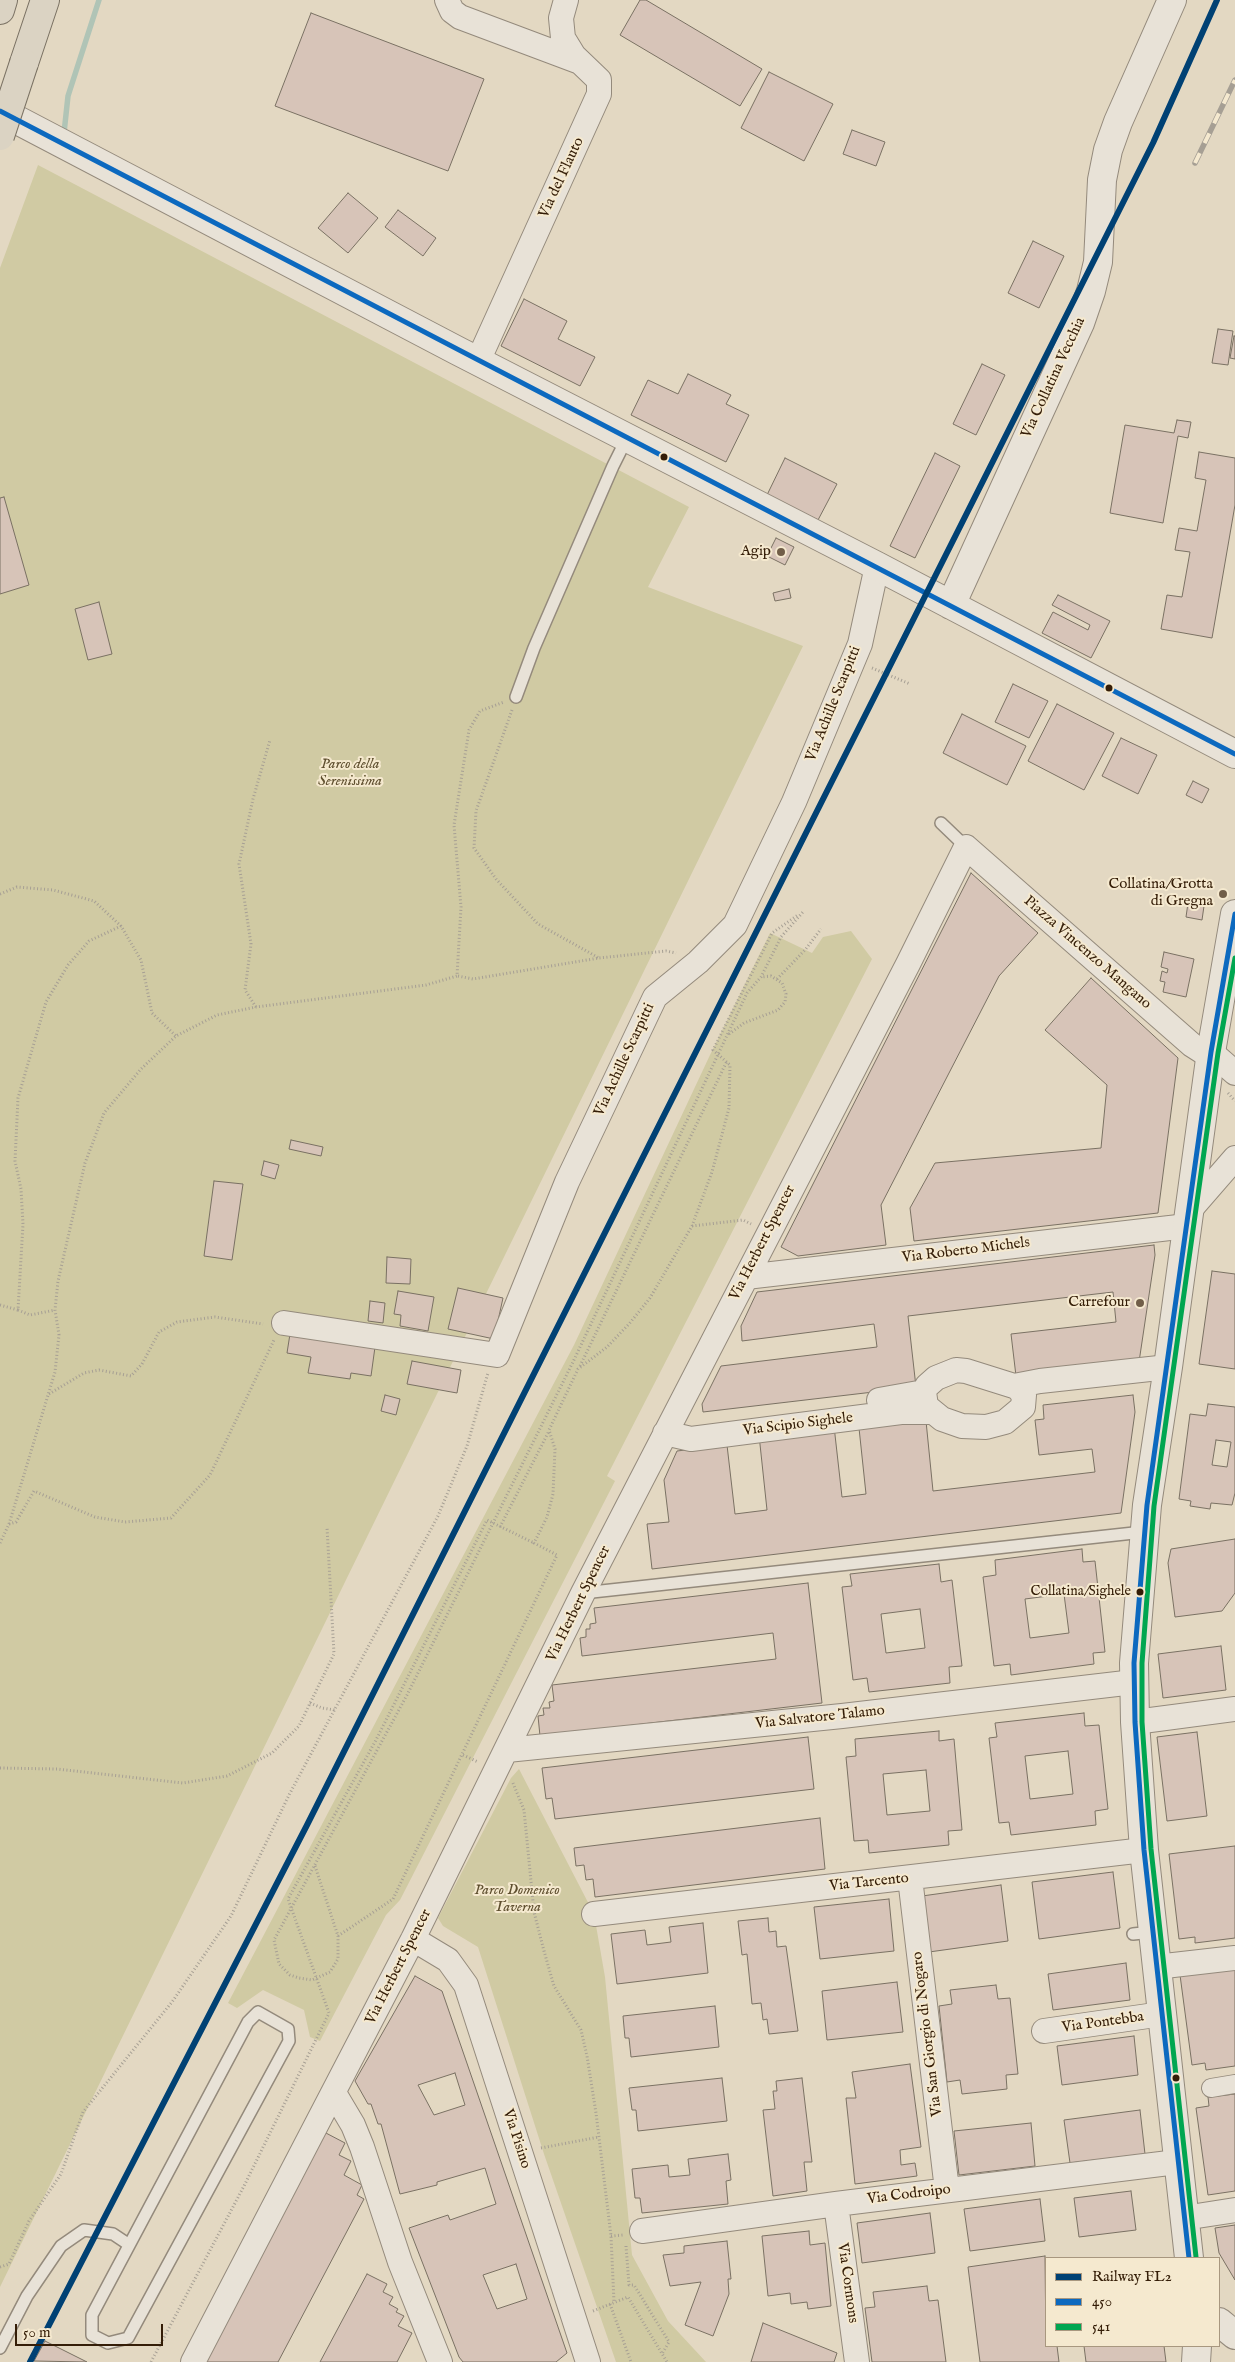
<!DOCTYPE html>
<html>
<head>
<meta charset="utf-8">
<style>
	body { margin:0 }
	#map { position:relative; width:1235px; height:2362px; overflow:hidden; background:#e3d8c2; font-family:"IM FELL English",serif }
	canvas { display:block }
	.legend { position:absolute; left:1045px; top:2257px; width:175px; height:90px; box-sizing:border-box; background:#f5e9cf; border:1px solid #a8977f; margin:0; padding:6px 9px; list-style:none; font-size:15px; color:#341d07 }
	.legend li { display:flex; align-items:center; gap:10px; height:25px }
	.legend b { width:25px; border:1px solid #a8977f }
	.scale { position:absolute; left:15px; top:2324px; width:148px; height:22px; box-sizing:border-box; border:2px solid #341d07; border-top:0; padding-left:6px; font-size:15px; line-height:18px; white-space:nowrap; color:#341d07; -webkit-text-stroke:4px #f5e9cf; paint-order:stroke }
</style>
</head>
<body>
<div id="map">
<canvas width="1235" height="2362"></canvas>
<ul class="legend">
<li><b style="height:6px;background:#004174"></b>Railway FL2</li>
<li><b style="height:6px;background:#0c69bf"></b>450</li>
<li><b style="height:6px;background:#00a651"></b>541</li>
</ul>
<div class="scale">50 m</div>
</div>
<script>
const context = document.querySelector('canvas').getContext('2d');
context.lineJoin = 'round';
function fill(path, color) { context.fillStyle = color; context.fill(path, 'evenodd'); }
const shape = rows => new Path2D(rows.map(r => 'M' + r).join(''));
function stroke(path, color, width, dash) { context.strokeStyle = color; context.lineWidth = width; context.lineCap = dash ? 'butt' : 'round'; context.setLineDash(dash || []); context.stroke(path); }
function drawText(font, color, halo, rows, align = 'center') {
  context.font = font + ' "IM FELL English",serif'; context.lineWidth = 4; context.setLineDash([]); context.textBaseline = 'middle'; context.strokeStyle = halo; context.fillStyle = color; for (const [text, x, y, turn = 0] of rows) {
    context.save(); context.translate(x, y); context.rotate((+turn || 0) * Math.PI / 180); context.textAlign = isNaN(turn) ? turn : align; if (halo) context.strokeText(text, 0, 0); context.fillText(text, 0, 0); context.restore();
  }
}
fill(shape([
	[38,165,689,507,648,587,803,646,0,2287,0,268],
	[851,931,872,959,607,1476,615,1481,400,1900,386,1915,320,2041,310,2037,304,2010,263,1990,237,2008,228,2003,574,1345,710,1055,770,933,812,953,823,937],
	[519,1769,594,1914,605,1977,632,2255,668,2321,706,2362,616,2362,544,2154,478,1947,443,1926,438,1918,511,1778]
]), '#d0caa3');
stroke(shape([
	[64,133,68,96,99,0]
]), '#b0c4b6', 5.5);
const building = shape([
	[640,0,646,0,762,69,740,106,620,35,640,0],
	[311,13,484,79,448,171,275,106,311,13],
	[769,72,833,104,804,161,741,128,769,72],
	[852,130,885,142,876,166,843,154,852,130],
	[348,193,378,218,348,253,318,228,348,193],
	[398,210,436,238,423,256,385,227,398,210],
	[1033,241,1064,256,1039,308,1008,293,1033,241],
	[524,299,567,321,558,339,595,357,580,386,501,346,524,299],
	[1218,329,1233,331,1228,365,1212,363,1218,329],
	[1234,336,1235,336,1235,359,1230,358,1234,336],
	[982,364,1005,375,976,435,953,424,982,364],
	[688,374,731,395,726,404,749,415,726,462,631,415,648,380,678,394,688,374],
	[1177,420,1191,422,1188,438,1178,436,1163,523,1110,513,1125,425,1174,433,1177,420],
	[1199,452,1235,458,1235,505,1212,638,1161,629,1167,595,1182,597,1190,552,1175,550,1179,528,1197,531,1206,480,1195,478,1199,452],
	[935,453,960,466,915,558,890,546,935,453],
	[785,458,837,484,818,520,767,495,785,458],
	[4,497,29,585,0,594,0,498,4,497],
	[776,538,794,547,785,565,767,556,776,538],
	[789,589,791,598,775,601,773,593,789,589],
	[1058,595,1110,621,1091,658,1042,633,1053,612,1088,630,1090,625,1052,605,1058,595],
	[99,602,112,654,88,660,75,609,99,602],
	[1013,684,1048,701,1029,738,995,722,1013,684],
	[1057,704,1114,733,1084,790,1028,761,1057,704],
	[962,714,1026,746,1007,785,943,753,962,714],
	[1121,738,1157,755,1138,794,1102,776,1121,738],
	[1193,781,1209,789,1202,803,1186,795,1193,781],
	[971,873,1038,933,999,976,881,1205,886,1245,798,1256,781,1247,971,873],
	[1188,903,1204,906,1202,920,1186,917,1188,903],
	[1164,952,1194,959,1186,997,1163,992,1165,982,1160,981,1162,971,1167,973,1168,969,1161,967,1164,952],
	[1091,978,1178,1058,1158,1213,914,1241,910,1208,935,1163,1101,1148,1107,1085,1045,1030,1091,978],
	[291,1140,323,1147,321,1156,289,1149,291,1140],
	[264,1161,279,1165,275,1179,261,1175,264,1161],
	[214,1181,243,1184,232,1260,204,1256,214,1181],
	[1154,1245,1155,1255,1139,1362,1016,1376,1011,1334,1116,1322,1113,1292,908,1316,916,1387,703,1412,702,1404,721,1366,877,1347,874,1324,742,1341,741,1326,757,1292,1154,1245],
	[387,1257,411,1259,410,1284,386,1283,387,1257],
	[1212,1271,1235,1274,1235,1369,1199,1364,1212,1271],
	[458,1288,503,1298,494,1339,448,1329,458,1288],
	[398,1291,434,1297,428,1331,400,1326,401,1315,394,1314,398,1291],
	[370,1301,385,1303,383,1323,368,1321,370,1301],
	[290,1334,375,1347,371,1376,351,1373,350,1379,308,1373,311,1357,287,1353,290,1334],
	[412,1361,461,1370,457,1393,407,1384,412,1361],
	[385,1395,400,1399,396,1415,381,1411,385,1395],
	[1133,1395,1135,1412,1121,1513,652,1569,647,1524,669,1522,664,1480,677,1451,727,1445,735,1514,767,1510,759,1435,834,1426,842,1497,866,1494,859,1428,926,1421,933,1491,1095,1472,1092,1449,1039,1455,1035,1420,1044,1419,1043,1405,1133,1395],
	[1208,1404,1235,1407,1235,1493,1232,1505,1211,1503,1210,1509,1190,1506,1191,1501,1179,1499,1190,1414,1206,1416,1208,1404],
	[1216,1440,1231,1442,1227,1467,1212,1465,1216,1440],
	[1235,1539,1235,1593,1222,1611,1175,1617,1168,1563,1171,1549,1235,1539],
	[1082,1549,1083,1562,1095,1561,1105,1652,1093,1653,1094,1664,1011,1675,1010,1664,994,1666,983,1577,996,1575,995,1560,1082,1549],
	[1064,1594,1069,1633,1030,1638,1025,1599,1064,1594],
	[939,1564,941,1582,952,1580,962,1666,949,1667,950,1683,869,1692,867,1678,853,1680,842,1587,852,1586,850,1574,939,1564],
	[920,1609,925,1648,886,1653,881,1614,920,1609],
	[808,1583,822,1703,540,1736,538,1716,544,1715,543,1708,550,1708,549,1702,554,1701,552,1685,776,1659,773,1633,582,1656,580,1638,586,1637,586,1629,590,1629,590,1624,596,1623,594,1608,808,1583],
	[1221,1646,1226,1690,1163,1698,1158,1654,1221,1646],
	[1084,1713,1085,1726,1099,1725,1108,1809,1095,1811,1096,1825,1011,1835,1009,1822,999,1823,989,1738,997,1737,995,1723,1084,1713],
	[1068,1751,1073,1794,1030,1799,1025,1756,1068,1751],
	[939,1731,939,1741,954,1739,962,1830,948,1831,949,1845,869,1853,868,1840,854,1841,846,1757,856,1756,855,1739,939,1731],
	[926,1770,930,1811,887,1815,883,1774,926,1770],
	[1197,1732,1207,1816,1167,1821,1157,1737,1197,1732],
	[808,1737,814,1789,555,1819,552,1798,546,1799,542,1768,808,1737],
	[820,1818,825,1869,595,1897,593,1879,586,1880,584,1865,576,1866,574,1848,820,1818],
	[1235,1846,1235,1938,1195,1943,1195,1937,1179,1939,1169,1854,1235,1846],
	[1113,1872,1120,1928,1039,1939,1032,1882,1113,1872],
	[1001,1885,1008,1941,929,1952,922,1896,1001,1885],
	[889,1899,894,1951,820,1959,814,1907,889,1899],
	[768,1918,769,1932,776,1931,777,1947,786,1946,798,2031,769,2034,767,2019,763,2020,761,2003,752,2004,747,1954,742,1955,738,1921,768,1918],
	[703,1923,708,1973,617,1984,611,1934,645,1930,647,1945,671,1942,669,1927,703,1923],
	[1126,1963,1130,2000,1053,2010,1048,1974,1126,1963],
	[1235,1968,1235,2066,1206,2070,1205,2063,1192,2065,1180,1975,1235,1968],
	[415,1976,442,1991,567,2353,556,2362,463,2362,459,2357,409,2228,448,2215,450,2220,496,2204,485,2168,437,2182,437,2185,400,2194,381,2124,378,2124,371,2104,368,2104,355,2081,415,1976],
	[455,2073,465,2105,434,2115,418,2085,455,2073],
	[516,2264,527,2299,497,2309,483,2275,516,2264],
	[897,1982,903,2032,827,2040,822,1991,897,1982],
	[996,1985,998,1999,1010,1998,1018,2074,1006,2075,1007,2089,962,2094,960,2080,947,2082,939,2006,952,2004,950,1990,996,1985],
	[715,2006,719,2047,631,2057,629,2038,625,2038,623,2016,715,2006],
	[1134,2036,1138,2075,1062,2085,1057,2046,1134,2036],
	[910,2064,921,2147,900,2150,901,2165,915,2163,917,2176,855,2184,846,2098,856,2098,852,2072,910,2064],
	[722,2078,727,2121,638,2131,636,2110,632,2110,629,2088,722,2078],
	[802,2078,812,2162,804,2162,807,2191,773,2196,763,2110,775,2109,773,2091,777,2091,776,2081,802,2078],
	[1235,2094,1235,2191,1208,2195,1196,2108,1209,2106,1208,2097,1235,2094],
	[1140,2110,1145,2154,1070,2163,1064,2120,1140,2110],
	[1031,2123,1035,2166,959,2175,954,2131,1031,2123],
	[324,2132,345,2143,339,2155,351,2161,344,2175,362,2185,357,2195,364,2199,278,2362,203,2362,324,2132],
	[728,2154,731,2180,726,2181,728,2204,642,2213,640,2198,635,2198,632,2169,668,2165,669,2177,690,2175,688,2159,728,2154],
	[1131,2191,1136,2230,1079,2237,1074,2198,1131,2191],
	[1040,2199,1045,2241,970,2251,964,2209,1040,2199],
	[930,2213,935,2253,862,2263,857,2223,930,2213],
	[1235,2225,1235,2280,1219,2253,1215,2228,1235,2225],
	[809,2231,810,2245,825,2243,831,2306,808,2309,807,2302,791,2304,790,2293,768,2296,762,2236,809,2231],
	[727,2241,731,2279,728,2279,729,2294,713,2336,685,2325,701,2282,670,2286,663,2255,684,2253,684,2246,727,2241],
	[1045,2256,1046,2346,1057,2346,1059,2362,980,2362,968,2267,1045,2256],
	[367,2274,387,2284,383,2292,393,2297,389,2304,398,2309,396,2312,404,2316,398,2326,412,2333,397,2362,320,2362,367,2274],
	[927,2286,929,2301,938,2300,946,2362,872,2362,865,2308,875,2307,873,2292,927,2286],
	[763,2323,837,2353,834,2362,751,2362,763,2323],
	[45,2341,87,2362,34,2361,45,2341],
	[1084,2346,1164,2346,1166,2362,1086,2362,1084,2346]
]);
fill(building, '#d7c4b8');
stroke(building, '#7a7163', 1);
const service = shape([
	[516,697,534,648,613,466,627,438],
	[941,823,966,847],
	[583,1593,1143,1532],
	[1133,1934,1152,1932],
	[258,2012,288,2029,289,2041,128,2338,108,2343,92,2335,92,2315,248,2022,258,2012],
	[0,2348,27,2296,61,2246,84,2230,113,2234,128,2244]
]);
const pedestrian = shape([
	[1211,2088,1235,2084]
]);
const minor = shape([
	[447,0,452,11,460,17,580,62],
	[478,361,599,94,599,80,574,56,563,38,561,18,566,0],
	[1189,1211,1235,1158],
	[746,1277,1187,1226],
	[284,1323,497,1355,567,1182,655,997,698,962,735,925,794,802,860,644,877,566],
	[956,1370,966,1371,1017,1387,1024,1395,1023,1407,1005,1422,986,1427,962,1426,942,1419,926,1406,924,1392,927,1386,936,1378,956,1370],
	[1014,1386,1040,1381,1168,1367],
	[879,1400,924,1392],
	[665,1433,691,1439,901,1412,932,1412],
	[1135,1722,1235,1709],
	[507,1750,842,1716,1134,1682],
	[910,1878,947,2190],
	[594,1914,1144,1850],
	[413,1939,448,1960,466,1985,588,2362],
	[1156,1967,1235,1958],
	[1044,2031,1162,2014],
	[334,2093,353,2125,362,2147,400,2262,440,2362],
	[836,2204,857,2362],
	[1184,2218,1235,2210],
	[642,2231,836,2204,1177,2162],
	[193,2362,413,1939,583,1593,908,964,966,847,1192,1045,1203,1052,1211,1052,1235,1073]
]);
const tertiary = shape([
	[0,111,458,351,877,566,1235,754],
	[951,605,1080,323,1091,291,1098,262,1102,180,1108,150,1118,122,1172,0],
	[1189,2258,1144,1850,1135,1722,1134,1663,1147,1505,1168,1367,1211,1052,1235,914],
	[1219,2322,1235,2335],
	[1196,2362,1197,2346]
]);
const motorway = shape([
	[0,10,3,0],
	[24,63,45,0]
]);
stroke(service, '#948a7c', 14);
stroke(pedestrian, '#948a7c', 20);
stroke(minor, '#948a7c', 26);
stroke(tertiary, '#948a7c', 30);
stroke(motorway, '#7a7163', 30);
stroke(shape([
	[872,668,910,684],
	[512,710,476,811,474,848,496,879,538,924,599,958],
	[0,894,17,887,53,890,94,901,121,926,141,960,152,1013,176,1036],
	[458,976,473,979,599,958,666,951,676,953],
	[777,979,805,950,821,929],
	[256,1007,245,990,251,944,239,864,253,799,270,740],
	[729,1034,744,1023,778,1010,785,1002,786,994,782,983,771,976,761,977],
	[1228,1093,1235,1101],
	[692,1226,743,1220,751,1224],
	[0,1305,18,1310,23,1224,21,1189,15,1161,18,1098,46,1002,68,965,89,941,121,926],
	[18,1310,30,1315,55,1310],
	[580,1366,727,1061],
	[49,1394,84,1373,99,1370,131,1376,142,1364,159,1332,177,1322,215,1317,263,1324],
	[9,1524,16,1522,34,1491,95,1517,125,1522,171,1518,210,1475,274,1340],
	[500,1527,549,1431],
	[0,1543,9,1524,55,1372,59,1335,55,1310,58,1281,85,1163,104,1113,141,1069,176,1036,217,1015,256,1007,426,985,457,976,461,907,454,825,469,730,480,711,504,702],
	[310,1703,322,1708,335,1710],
	[463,1755,478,1762],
	[0,1768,57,1769,183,1783,227,1776,272,1753,299,1726,334,1654,327,1527],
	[513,1783,524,1810,534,1912,544,1951,554,1986,581,2030,587,2056,596,2113,611,2236,614,2302],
	[315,1866,338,1936,338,1959,330,1972,312,1980,299,1978,290,1975,279,1964,274,1940,407,1695,493,1523,573,1362,747,993,761,977,781,937,803,912],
	[338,1936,393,1899,557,1555,534,1543,547,1517,553,1494,555,1449,549,1430,578,1369,607,1347,629,1324,650,1298,692,1226,712,1172,729,1108,730,1065,713,1050,772,933,798,915],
	[541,2148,599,2137],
	[611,2236,623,2235],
	[626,2246,629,2285,634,2285,669,2342,662,2354],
	[0,2267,9,2264,29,2221,61,2174,83,2112,172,2002,231,1916,289,1795,438,1516,467,1446,488,1373],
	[610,2304,631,2362],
	[593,2311,628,2297,667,2362],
	[151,2362,244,2186,329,2013,288,1899,376,1740,487,1520,534,1543]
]), '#a69f94', 3, [1, 2.5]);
stroke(service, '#e8e2d7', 11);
stroke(pedestrian, '#e8e2d7', 18);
stroke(minor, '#e8e2d7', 24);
stroke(tertiary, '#e8e2d7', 28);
stroke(motorway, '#dbd3c3', 28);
const rail = shape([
	[1195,163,1235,80]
]);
stroke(rail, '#a69f94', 5.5);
stroke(rail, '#f5e9cf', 4, [11]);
const motorwayBridge = shape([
	[0,136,24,63]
]);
stroke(motorwayBridge, '#7a7163', 30, []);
stroke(motorwayBridge, '#dbd3c3', 28);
stroke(shape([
	[0,111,1235,754],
	[1189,2258,1144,1850,1135,1722,1134,1663,1147,1505,1211,1052,1235,914]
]), '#0c69bf', 5);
stroke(shape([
	[1196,2257,1151,1849,1142,1722,1142,1663,1154,1506,1218,1053,1235,958]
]), '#00a651', 5);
stroke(shape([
	[30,2362,306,1827,1153,143,1217,0]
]), '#004174', 6);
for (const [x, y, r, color] of [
	[664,457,4.5,"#341d07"],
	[781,552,5,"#715e48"],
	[1109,688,4.5,"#341d07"],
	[1223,894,5,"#715e48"],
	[1140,1303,5,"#715e48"],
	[1140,1592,4.5,"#341d07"],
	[1176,2078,4.5,"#341d07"]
]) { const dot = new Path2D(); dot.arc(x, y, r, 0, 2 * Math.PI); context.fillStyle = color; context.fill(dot); stroke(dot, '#f5e9cf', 2); }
drawText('14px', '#341d07', '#f5e9cf', [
	["Collatina/Sighele",1131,1592]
], 'right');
drawText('15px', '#341d07', '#f5e9cf', [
	["Via del Flauto",562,178,-65],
	["Via Collatina Vecchia",1054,378,-65],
	["Via Achille Scarpitti",834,704,-68],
	["Piazza Vincenzo Mangano",1087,953,41],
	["Via Achille Scarpitti",625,1060,-65],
	["Via Herbert Spencer",763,1243,-63],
	["Via Roberto Michels",966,1251,-7],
	["Via Scipio Sighele",798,1425,-7],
	["Via Herbert Spencer",579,1604,-64],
	["Via Salvatore Talamo",820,1718,-6],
	["Via Tarcento",869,1883,-6],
	["Via Herbert Spencer",399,1967,-63],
	["Via Pontebba",1103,2023,-8],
	["Via San Giorgio di Nogaro",928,2034,-97],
	["Via Pisino",516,2139,72],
	["Via Codroipo",909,2195,-7],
	["Via Cormons",847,2283,82]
]);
drawText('15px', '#341d07', '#f5e9cf', [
	["Agip",771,552],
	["Collatina/Grotta",1213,885],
	["di Gregna",1213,902],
	["Carrefour",1130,1303]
], 'right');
drawText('italic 15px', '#5e4e2e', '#f5e9cf', [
	["Parco della",350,765],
	["Serenissima",350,782],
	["Parco Domenico",517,1891],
	["Taverna",517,1908]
]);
</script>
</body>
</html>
